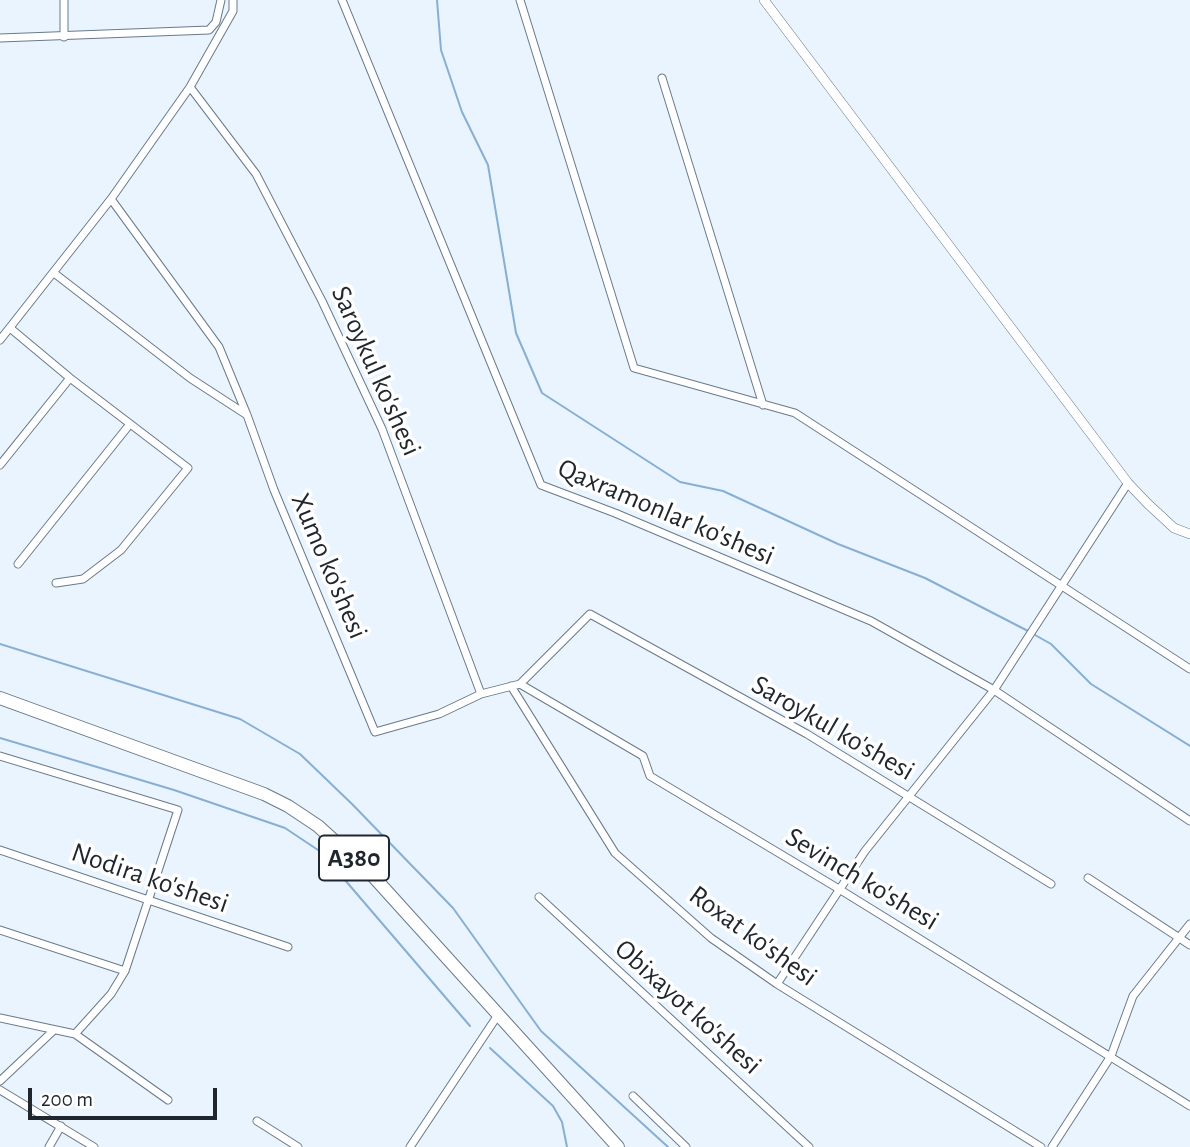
<!DOCTYPE html>
<html>
<head>
<meta charset="utf-8">
<style>
	body { margin:0 }
	#map { position:relative; width:1190px; height:1147px; overflow:hidden; background:#e9f4ff; font-family:"Alegreya Sans",sans-serif }
	canvas { display:block }
	.scale { position:absolute; left:28px; top:1088px; width:189px; height:32px; box-sizing:border-box; border:4px solid #1f262d; border-top:0; padding-left:9px; font-size:21px; line-height:24px; white-space:nowrap; color:#1f262d; -webkit-text-stroke:5px #fff; paint-order:stroke }
</style>
</head>
<body>
<div id="map">
<canvas width="1190" height="1147"></canvas>
<div class="scale">200 m</div>
</div>
<script>
const context = document.querySelector('canvas').getContext('2d');
context.lineJoin = 'round';
const shape = rows => new Path2D(rows.map(r => 'M' + r).join(''));
function stroke(path, color, width, dash) { context.strokeStyle = color; context.lineWidth = width; context.lineCap = dash ? 'butt' : 'round'; context.setLineDash(dash || []); context.stroke(path); }
function drawText(font, color, halo, rows, align = 'center') {
  context.font = font + ' "Alegreya Sans",sans-serif'; context.lineWidth = 7; context.setLineDash([]); context.textBaseline = 'middle'; context.strokeStyle = halo; context.fillStyle = color; for (const [text, x, y, turn = 0] of rows) {
    context.save(); context.translate(x, y); context.rotate((+turn || 0) * Math.PI / 180); context.textAlign = isNaN(turn) ? turn : align; if (halo) context.strokeText(text, 0, 0); context.fillText(text, 0, 0); context.restore();
  }
}
stroke(shape([
	[437,0,441,50,462,112,488,165,516,333,542,393,680,482,723,491,838,544,925,578,1028,631],
	[1035,635,1051,644,1091,684,1190,746],
	[0,644,240,719,300,754,352,804,453,908,541,1031,668,1147],
	[0,738,174,790,285,828,321,852,470,1026],
	[490,1048,553,1106,562,1122,567,1147]
]), '#87afd3', 2);
const minor = shape([
	[64,0,64,37],
	[342,0,541,485,615,513,871,621,994,690,1190,821],
	[520,0,634,368,795,413,1190,669],
	[0,38,209,30,216,22,221,0],
	[662,78,763,405],
	[190,87,256,174,322,301,382,429,481,694],
	[111,199,219,347,247,415,274,490,375,732,439,714,481,694,520,684,590,614,807,734,1051,884],
	[54,273,190,378,247,415],
	[10,328,70,378,188,468,121,550,83,579,56,583],
	[0,340,111,199,190,87,233,11,233,0],
	[0,465,70,378],
	[18,564,130,424],
	[520,684,643,756,650,776,839,889,1190,1106],
	[511,686,615,853,711,938,777,984,1041,1147],
	[0,756,178,810,125,971,111,994,75,1034],
	[0,850,288,947],
	[1088,878,1190,945],
	[539,897,809,1147],
	[0,930,125,971],
	[777,984,865,851,994,690,1128,483],
	[0,1018,75,1034,168,1100],
	[0,1081,53,1031],
	[0,1090,94,1147],
	[633,1096,686,1147],
	[257,1121,298,1147],
	[49,1147,61,1126],
	[410,1147,498,1015],
	[1052,1147,1111,1056,1133,996,1190,924]
]);
const tertiary = shape([
	[764,0,1128,483,1147,503,1174,528,1190,534]
]);
const trunk = shape([
	[0,698,264,794,288,806,318,826,372,875,618,1147]
]);
stroke(minor, '#697a89', 9);
stroke(tertiary, '#697a89', 10);
stroke(trunk, '#697a89', 14);
stroke(minor, '#fff', 7);
stroke(tertiary, '#fff', 9);
stroke(trunk, '#fff', 12);
for (const [x, y, w] of [
	[354,858,70]
]) { const box = new Path2D(); box.roundRect(x - w / 2, y - 22.5, w, 45, 5); context.fillStyle = '#fff'; context.fill(box); stroke(box, '#1f262d', 2); }
drawText('bold 26px', '#1f262d', null, [
	["A380",354,858]
]);
drawText('28px', '#1f262d', '#fff', [
	["Saroykul ko'shesi",376,371,66],
	["Qaxramonlar ko'shesi",666,512,23],
	["Xumo ko'shesi",329,566,67],
	["Saroykul ko'shesi",833,728,30],
	["Nodira ko'shesi",150,878,19],
	["Sevinch ko'shesi",862,879,31],
	["Roxat ko'shesi",753,936,36],
	["Obixayot ko'shesi",688,1007,42]
]);
</script>
</body>
</html>
